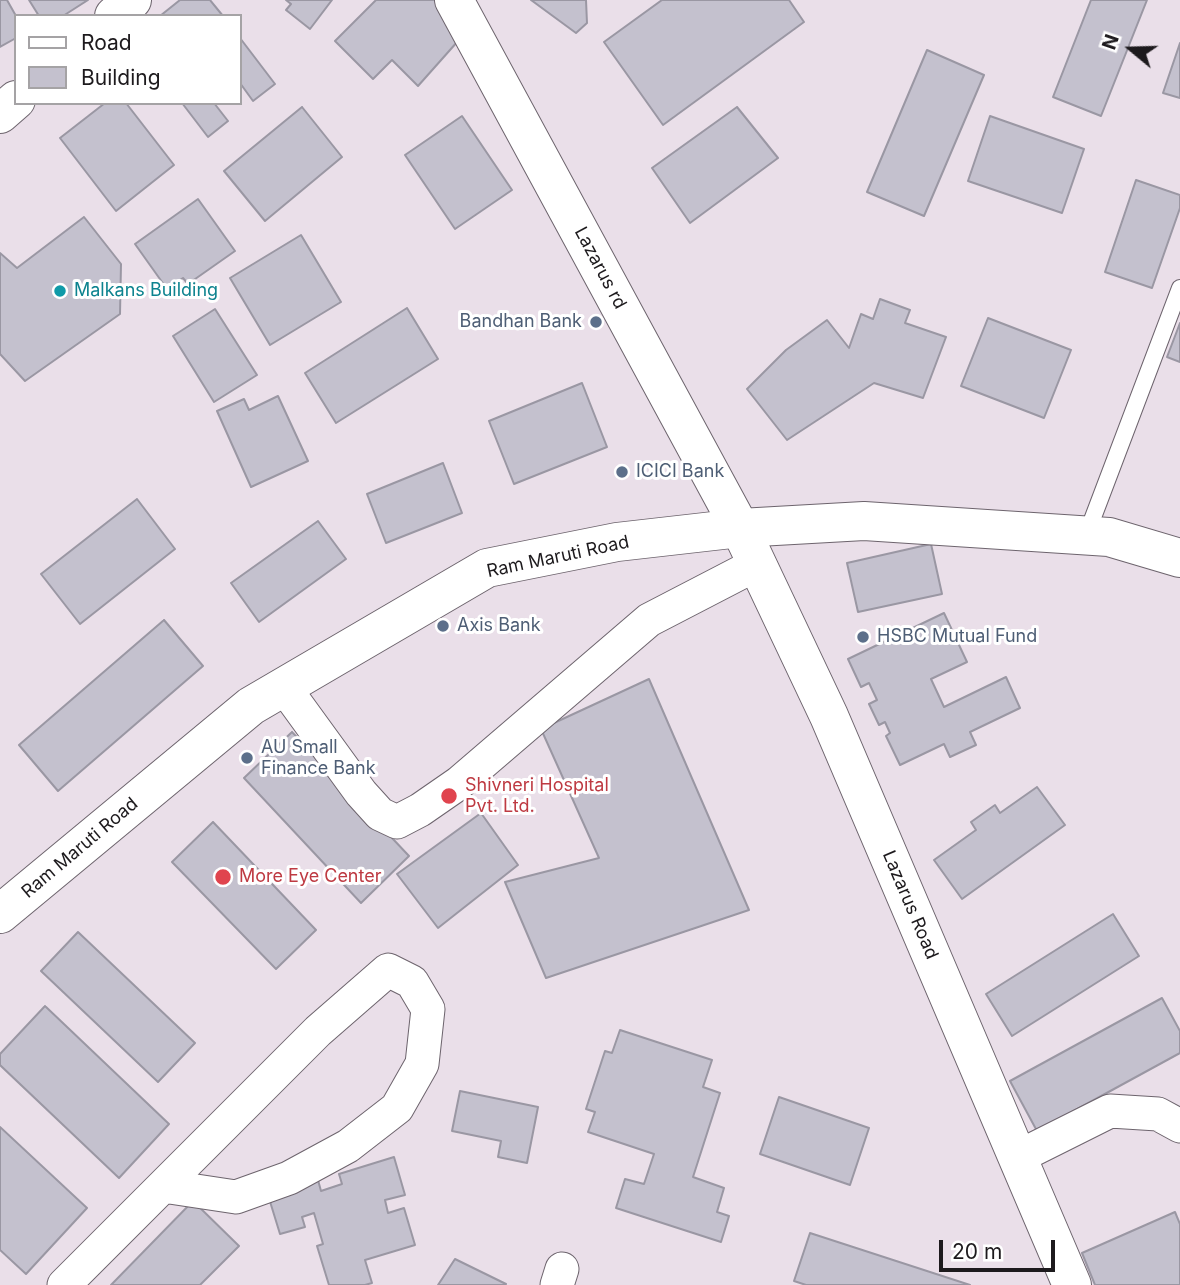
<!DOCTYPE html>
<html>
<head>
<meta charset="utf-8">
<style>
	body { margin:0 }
	#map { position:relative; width:1180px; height:1285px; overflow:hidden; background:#eadfe9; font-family:Inter,sans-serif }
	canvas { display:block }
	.legend { position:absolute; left:14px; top:14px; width:228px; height:91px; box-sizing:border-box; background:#fff; border:2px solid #a5a3a5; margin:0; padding:9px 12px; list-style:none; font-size:21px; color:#1d1a1d }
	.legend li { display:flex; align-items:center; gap:14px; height:35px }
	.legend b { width:35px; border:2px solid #a5a3a5 }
	.north { position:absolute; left:1096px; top:14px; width:70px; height:70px; -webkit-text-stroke:5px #fff; paint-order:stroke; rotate:289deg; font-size:19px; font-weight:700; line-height:28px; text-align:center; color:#1d1a1d }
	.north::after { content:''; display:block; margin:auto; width:24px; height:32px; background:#1d1a1d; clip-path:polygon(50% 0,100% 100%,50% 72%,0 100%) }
	.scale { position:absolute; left:939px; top:1240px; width:116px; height:32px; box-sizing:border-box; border:4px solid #1d1a1d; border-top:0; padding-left:9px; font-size:21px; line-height:24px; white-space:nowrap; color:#1d1a1d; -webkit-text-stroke:5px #fff; paint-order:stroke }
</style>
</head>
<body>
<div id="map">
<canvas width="1180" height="1285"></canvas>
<ul class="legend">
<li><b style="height:9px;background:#fff"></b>Road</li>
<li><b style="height:19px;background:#c4c1ce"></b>Building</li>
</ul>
<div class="north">N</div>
<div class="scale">20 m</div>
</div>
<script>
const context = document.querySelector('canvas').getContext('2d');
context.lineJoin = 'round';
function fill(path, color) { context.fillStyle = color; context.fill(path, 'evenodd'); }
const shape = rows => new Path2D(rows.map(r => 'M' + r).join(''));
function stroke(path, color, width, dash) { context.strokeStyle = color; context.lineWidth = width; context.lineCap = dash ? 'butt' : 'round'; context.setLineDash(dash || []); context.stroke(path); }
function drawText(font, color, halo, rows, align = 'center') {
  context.font = font + ' Inter,sans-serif'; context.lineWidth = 6; context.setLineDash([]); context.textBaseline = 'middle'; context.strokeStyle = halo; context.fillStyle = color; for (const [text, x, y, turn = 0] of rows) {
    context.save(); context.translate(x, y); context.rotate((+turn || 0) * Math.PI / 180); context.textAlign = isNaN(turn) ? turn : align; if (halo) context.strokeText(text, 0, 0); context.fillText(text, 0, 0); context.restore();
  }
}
const building = shape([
	[0,0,7,0,16,16,16,38,0,47,0,0],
	[29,0,88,0,63,16,39,16,29,0],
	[180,0,210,0,223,16,160,16,180,0],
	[286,0,332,0,310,29,286,10,291,4,286,0],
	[376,0,435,0,458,41,418,86,392,60,373,79,335,41,376,0],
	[531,0,586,0,587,23,576,33,531,0],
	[662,0,789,0,804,22,663,125,604,42,662,0],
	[1091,0,1147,0,1101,116,1053,97,1091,0],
	[240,38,275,84,253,101,240,83,240,38],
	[1180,43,1180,98,1163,93,1180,43],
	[927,50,984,75,924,216,867,192,927,50],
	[105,103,126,103,174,165,116,211,60,138,105,103],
	[182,103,214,103,228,121,208,137,182,103],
	[302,107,342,157,265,221,224,171,302,107],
	[737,107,778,158,690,223,652,168,737,107],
	[462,116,512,190,455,229,405,155,462,116],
	[990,116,1084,149,1062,213,968,181,990,116],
	[1136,180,1180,195,1180,208,1152,288,1105,272,1136,180],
	[198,199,235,251,188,284,183,278,167,289,135,244,198,199],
	[84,217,121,264,120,314,25,381,0,354,0,253,17,268,84,217],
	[301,235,341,302,270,345,230,278,301,235],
	[880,299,910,310,905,323,946,337,923,398,874,383,787,440,747,389,786,350,827,320,849,348,861,314,873,319,880,299],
	[407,308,438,359,336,423,305,373,407,308],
	[215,309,257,375,214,402,173,336,215,309],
	[988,318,1071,350,1044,418,961,386,988,318],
	[1180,323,1180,362,1167,357,1180,323],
	[582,383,607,447,514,484,489,421,582,383],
	[278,396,308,461,251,487,217,411,244,399,249,410,278,396],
	[443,463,462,513,386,543,367,494,443,463],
	[137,499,175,549,80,624,41,574,137,499],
	[318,521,346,559,259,622,231,583,318,521],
	[931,544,942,594,858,612,847,563,931,544],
	[944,613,967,662,931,679,944,707,1006,677,1020,708,970,732,976,745,950,757,944,744,900,765,886,736,890,733,885,722,879,725,869,704,877,700,869,683,861,687,848,659,944,613],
	[164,620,203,666,58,791,19,745,164,620],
	[649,679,749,910,546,978,505,882,599,858,541,729,649,679],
	[292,732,409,856,361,903,244,778,292,732],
	[1037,787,1065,825,962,899,934,860,976,830,971,822,995,805,1000,813,1037,787],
	[481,813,518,865,438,928,397,874,481,813],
	[213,822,316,930,276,969,172,862,213,822],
	[1113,914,1139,956,1012,1036,986,994,1113,914],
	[78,932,195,1043,158,1082,41,971,78,932],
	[1162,998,1180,1031,1180,1053,1037,1131,1010,1081,1162,998],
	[45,1006,169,1124,119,1178,0,1065,0,1054,45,1006],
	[620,1030,712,1060,703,1087,720,1093,693,1177,724,1188,717,1212,729,1216,721,1242,616,1208,625,1179,644,1184,654,1154,588,1132,595,1112,586,1109,605,1051,612,1053,620,1030],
	[460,1091,538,1107,527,1163,498,1157,501,1141,452,1131,460,1091],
	[779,1097,869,1128,850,1185,760,1154,779,1097],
	[0,1127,87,1208,26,1274,0,1250,0,1127],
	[394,1157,405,1195,385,1200,388,1213,404,1208,415,1245,365,1260,372,1283,365,1285,329,1285,317,1246,323,1244,314,1213,302,1217,305,1227,280,1234,268,1195,318,1180,321,1191,342,1184,339,1174,394,1157],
	[193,1201,239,1246,200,1285,111,1285,193,1201],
	[1175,1212,1180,1224,1180,1285,1095,1285,1082,1253,1175,1212],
	[810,1233,970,1285,806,1285,794,1281,810,1233],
	[455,1259,506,1284,505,1285,438,1285,455,1259]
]);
fill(building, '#c4c1ce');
stroke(building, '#9a97a3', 2);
const service = shape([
	[1086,536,1180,288]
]);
const minor = shape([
	[284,687,361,793,380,814,397,822,420,810,459,783,649,620,757,564],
	[1018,1157,1110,1111,1158,1114,1180,1126],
	[64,1285,318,1031,388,970,412,982,428,1009,422,1064,397,1108,348,1146,289,1178,236,1197,163,1186],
	[557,1285,562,1269]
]);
const tertiary = shape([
	[0,914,251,706,487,568,617,542,740,528,864,521,1109,537,1180,558]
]);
const secondary = shape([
	[454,0,740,528,829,716,1072,1285],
	[114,16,132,0],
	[0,114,16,100]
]);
stroke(service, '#6d646d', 18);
stroke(minor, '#6d646d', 35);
stroke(tertiary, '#6d646d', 40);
stroke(secondary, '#6d646d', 40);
stroke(service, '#fff', 16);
stroke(minor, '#fff', 33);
stroke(tertiary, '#fff', 38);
stroke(secondary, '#fff', 38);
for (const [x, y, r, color] of [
	[60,291,7,"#0f9aa8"],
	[596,322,7,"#5c6f8a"],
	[622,472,7,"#5c6f8a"],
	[443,626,7,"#5c6f8a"],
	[863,637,7,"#5c6f8a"],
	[247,758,7,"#5c6f8a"],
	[449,796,9,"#e0444e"],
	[223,877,9,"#e0444e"]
]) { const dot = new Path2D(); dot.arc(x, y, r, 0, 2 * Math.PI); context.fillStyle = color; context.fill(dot); stroke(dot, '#fff', 2.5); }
drawText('18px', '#1d1a1d', '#fff', [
	["Lazarus rd",600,268,62],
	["Ram Maruti Road",558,557,-12],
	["Ram Maruti Road",80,848,-40],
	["Lazarus Road",910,905,67]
]);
drawText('18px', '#0d838f', '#fff', [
	["Malkans Building",74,291]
], 'left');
drawText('18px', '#4e5e75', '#fff', [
	["Bandhan Bank",582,322,"right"],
	["ICICI Bank",636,472],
	["Axis Bank",457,626],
	["HSBC Mutual Fund",877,637],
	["AU Small",261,748],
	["Finance Bank",261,769]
], 'left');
drawText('18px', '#be3a42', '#fff', [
	["Shivneri Hospital",465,786],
	["Pvt. Ltd.",465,807],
	["More Eye Center",239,877]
], 'left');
</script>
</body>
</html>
